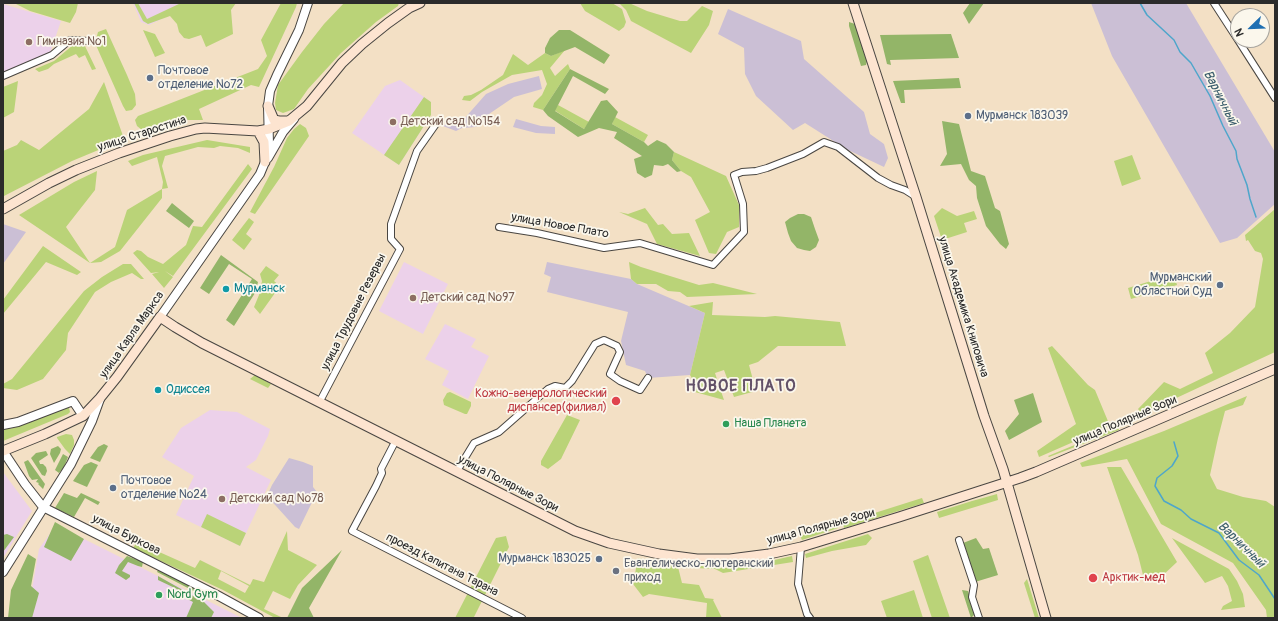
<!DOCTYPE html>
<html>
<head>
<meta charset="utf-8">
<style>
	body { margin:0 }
	#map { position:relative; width:1278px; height:621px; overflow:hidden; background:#f3e0c5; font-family:Pangolin,sans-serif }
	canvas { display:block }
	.frame { position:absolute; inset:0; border:4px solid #2b2b2b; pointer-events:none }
	.north { position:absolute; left:1230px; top:8px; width:40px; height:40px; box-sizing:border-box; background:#fbf7ec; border:1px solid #a8a59f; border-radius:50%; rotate:247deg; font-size:11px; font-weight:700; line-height:16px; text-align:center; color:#2b2b2b }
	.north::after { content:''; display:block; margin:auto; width:14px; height:18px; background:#1f6fb2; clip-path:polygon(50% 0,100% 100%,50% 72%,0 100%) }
</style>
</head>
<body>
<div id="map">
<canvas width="1278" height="621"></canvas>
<div class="frame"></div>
<div class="north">N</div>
</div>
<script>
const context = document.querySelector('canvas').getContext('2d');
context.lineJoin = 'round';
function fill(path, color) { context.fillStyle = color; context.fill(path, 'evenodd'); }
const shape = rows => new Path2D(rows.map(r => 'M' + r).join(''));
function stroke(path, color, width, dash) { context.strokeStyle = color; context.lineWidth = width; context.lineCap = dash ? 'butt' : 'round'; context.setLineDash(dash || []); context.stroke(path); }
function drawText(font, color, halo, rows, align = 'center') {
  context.font = font + ' Pangolin,sans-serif'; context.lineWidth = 3.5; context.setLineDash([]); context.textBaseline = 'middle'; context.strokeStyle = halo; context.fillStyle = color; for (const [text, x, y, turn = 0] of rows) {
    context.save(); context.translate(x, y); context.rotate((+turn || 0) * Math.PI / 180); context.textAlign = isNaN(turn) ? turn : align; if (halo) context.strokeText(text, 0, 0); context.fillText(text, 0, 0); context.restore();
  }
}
fill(shape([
	[133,3,196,3,149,25,141,22],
	[3,4,61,21,50,53,3,72],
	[400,80,431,102,431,115,399,165,352,133,385,86],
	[404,262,448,284,423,334,379,311],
	[445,324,476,339,471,347,489,356,468,399,442,385,449,371,425,359],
	[210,410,237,412,270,429,268,436,256,460,246,467,271,480,240,546,176,515,194,476,162,457,181,428],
	[3,472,32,511,3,558],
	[56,525,242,618,27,618,39,549]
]), '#ecd1ea');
fill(shape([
	[1091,3,1186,3,1275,152,1275,204,1237,238,1220,243,1112,56],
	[728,9,801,41,804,59,864,112,870,134,884,144,888,158,884,167,846,149,805,123,793,130,756,96,745,74,744,48,718,34],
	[539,76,542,89,514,97,489,114,476,127,462,128,456,131,443,126,455,117,464,119,486,94,508,84],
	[516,119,541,126,555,127,555,134,536,133,513,127],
	[3,224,26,232,3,264],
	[547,262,631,279,637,284,705,313,690,375,648,378,645,371,626,365,621,341,628,312,547,292,551,277,544,274],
	[289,458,303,462,313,466,313,487,317,492,299,529,295,527,267,496,272,485]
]), '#cbbfd5');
fill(shape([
	[14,3,78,3,76,12,70,23,30,11],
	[134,3,138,3,147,19,181,3,236,3,231,10,233,34,206,47,201,35,189,39,184,38,179,32,177,24,170,16,148,24,143,21],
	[281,3,297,3,296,7,259,87,251,85,199,109,203,120,188,120,149,130,142,130,137,126,135,120,138,116,258,69,267,56,261,40],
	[344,3,399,3,398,6,376,22,341,53,308,89,294,109,283,113,276,110,275,103,278,85,302,52,324,24],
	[580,3,612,3,622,9,626,22,624,27,619,31,585,11],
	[619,3,629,3,647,11,680,21,687,21,702,6,713,11,709,25,691,53,631,21,626,10],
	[106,29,127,75,135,94,136,105,132,110,126,111,123,106,95,43,98,32],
	[143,30,155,34,165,53,155,57],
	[84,44,96,69,92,70,85,55,79,58,76,54,54,64,48,69,39,72,35,69,54,61,73,45],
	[565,50,550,68,555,76,568,64,570,69,543,110,533,107,534,103,542,95,547,84,542,70,512,75,482,92,470,101,462,100,464,96,471,95,481,90,503,75,513,54,528,65,545,53,551,56],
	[18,81,14,112,3,118,3,87],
	[104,82,123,136,120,141,72,161,4,196,3,196,3,151,17,145,21,140,39,150,89,109],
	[424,97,431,102,431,115,399,165,384,155],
	[558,105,589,122,584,129,554,110],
	[615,117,648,135,644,142,612,124],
	[300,124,306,128,309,136,255,214,250,212,274,167,287,138,294,129],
	[207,140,250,147,250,153,238,148,220,146,214,148,198,147,165,156,162,166,168,188,162,189,162,198,120,251,101,262,90,263,19,215,74,182,97,171,95,190,66,227,90,263,115,247,127,210,162,189,163,182,157,157,132,166,128,161,143,155],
	[674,152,726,176,739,205,739,227,727,232,716,254,709,253,695,220,710,212,691,177,681,171,672,160],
	[1132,155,1141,179,1122,186,1114,161],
	[248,164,252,169,173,276,165,271,173,277,164,288,152,274,159,272,151,273,133,253,137,250,141,251,148,257,163,264,186,245,193,226,202,227],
	[645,208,658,225,663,224,672,234,689,233,700,256,657,244,647,224,619,212,628,214],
	[942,208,957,216,974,211,977,219,964,223,967,232,942,240,934,216],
	[1275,209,1275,352,1142,414,1138,409,1164,382,1180,389,1213,373,1205,353,1230,333,1255,307,1263,259,1261,253,1255,251,1248,240,1246,241,1245,235],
	[249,218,254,222,246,234,252,239,244,250,232,240],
	[43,246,81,272,77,275,46,262,3,314,3,300],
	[629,262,641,267,699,285,713,283,757,294,687,297,680,292,668,291,656,284,637,284,631,279],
	[123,264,131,264,144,279,141,279,132,273,111,282,95,292,68,333,66,350,43,379,17,390,3,388,3,384,12,379,84,291,102,277],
	[266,266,279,275,274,281,280,286,260,314,254,307,259,295,262,281,260,274],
	[1174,274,1177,285,1131,299,1128,288],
	[713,302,712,315,765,317,775,316,840,322,846,346,778,346,758,362,749,365,756,391,734,397,724,370,715,373,724,400,695,392,693,380,690,375,705,313,689,306],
	[1052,346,1088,385,1095,390,1110,426,1039,457,1037,451,1076,424,1048,348],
	[255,375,271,384,268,388,250,379],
	[450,392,471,402,471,406,467,414,465,414,444,405,443,400,447,393],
	[1247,396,1243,405,1225,411,1218,438,1210,475,1217,489,1243,497,1266,501,1275,507,1275,618,1267,618,1266,610,1233,563,1161,524,1127,459,1082,467,1080,463,1164,431],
	[66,407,69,408,70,412,68,414,3,441,3,429,14,428],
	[567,415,580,420,561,459,548,469,541,465,541,461],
	[1118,427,1119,430,1049,457,1048,456],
	[66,434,72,435,74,440,74,445,70,454,65,449,57,438,57,437],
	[1107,467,1121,467,1177,562,1160,578,1143,575,1138,555],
	[997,494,998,500,939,518,937,512,972,501],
	[922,498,924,503,844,528,843,523],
	[207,514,246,533,240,546,201,527],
	[836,524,838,528,802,540,800,536],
	[287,531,288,550,317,565,298,585,290,599,273,591,264,609,281,617,280,618,275,618,223,590,133,548,137,542,195,568,200,560,250,585,253,579,264,582],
	[221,571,249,586,245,593,218,579],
	[868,534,872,538,866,545,832,551,806,558,805,554],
	[506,536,509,547,474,617,476,618,455,618,496,538],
	[1172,538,1229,569,1237,581,1243,594,1245,607,1221,610,1223,606,1232,601,1228,586,1222,576,1205,583],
	[928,555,950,618,932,618,913,561],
	[792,556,793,562,723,573,715,569,678,567,682,583,699,585,705,598,714,599,713,600,722,618,706,618,707,603,649,594,643,597,633,584,638,558,659,563,728,568,752,565],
	[1027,579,1039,618,1035,618,1024,583],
	[914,590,923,618,887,618,881,601]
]), '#bad378');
fill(shape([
	[970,3,984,3,969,24,963,13],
	[849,22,855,24,867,61,866,65,861,66,849,26],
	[559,30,570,30,610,55,604,64,575,47,551,56,545,53,545,48,550,38],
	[951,34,959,58,890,60,891,65,887,64,880,35],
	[570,69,609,89,605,94,573,76,555,111,584,129,601,101,607,100,618,112,612,124,644,142,648,146,657,140,666,144,674,152,672,160,681,171,677,172,668,164,663,166,654,165,652,175,645,178,637,173,634,159,642,156,614,138,617,132,599,128,578,137,548,116,543,110],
	[959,78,961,88,904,90,905,103,901,103,893,81],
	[942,121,959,124,971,171,985,176,995,208,1000,211,1009,244,1006,249,1000,244,986,226,977,198,976,186,969,180,961,164,940,166,947,154],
	[172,203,194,221,189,228,166,211],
	[798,214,804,214,811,217,815,229,819,240,816,247,810,251,804,250,797,248,791,241,788,233,785,222,790,218],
	[221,255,258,282,255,293,234,326,226,320,252,279,229,264,209,294,200,288],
	[1033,393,1042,422,1009,440,1005,431,1019,414,1014,400],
	[104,444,108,446,100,462,90,458,98,447],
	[58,446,61,449,60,453,54,463,50,454,51,449],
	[46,451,48,455,39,461,40,464,43,464,46,467,47,471,45,476,42,475,31,458,36,453],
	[63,454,68,457,64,467,59,473,55,470],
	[28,460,45,484,43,489,38,484,39,483,36,482,38,479,32,480,29,476,24,462],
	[91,462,98,465,87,487,73,481,84,465],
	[64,493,77,498,81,493,100,502,98,505,85,498,74,517,55,508],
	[55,522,84,539,71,561,44,547],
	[7,534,14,537,3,552,3,535],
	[976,538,983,549,989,548,998,575,975,582,963,543],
	[342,550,309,608,314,618,287,618,302,588],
	[28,554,36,559,31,586,39,593,32,618,8,618,11,590],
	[127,556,143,562,142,567,138,566,128,562,122,571,130,575,130,577,126,580,115,573,119,565],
	[158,570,211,596,209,599,157,572],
	[158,576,204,602,214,612,211,618,186,618,193,602,176,593,177,589,158,580],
	[962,590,968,591,975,614,971,618]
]), '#93b568');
stroke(shape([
	[1140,3,1147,15,1174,40,1180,52,1191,63,1210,96,1223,126,1236,151,1237,159,1247,185,1250,199,1256,217],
	[1174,442,1178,456,1172,466,1157,478,1155,486,1164,501,1181,510,1191,519,1219,533,1239,560,1259,575,1275,599]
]), '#4ea6cb', 1.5);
const minor = shape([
	[1214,3,1238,40],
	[1238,40,1275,98],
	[3,76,52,55,70,40,89,41],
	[499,227,537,233,604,248,640,243,713,265,744,232,743,204,734,175,742,172,756,171,767,168,803,154,824,142,838,147,878,178,891,185,905,190,916,197],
	[320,401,400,249,391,239,391,224,417,151,436,124],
	[396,440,381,469,382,473,376,486,352,531,522,618],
	[457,471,474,443,499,432,548,389,555,386,565,388,572,381,595,344,604,340,617,346,620,352,610,374,620,381,640,390,648,378],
	[959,540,974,585,972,597,979,618],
	[801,547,798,584,807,614,810,618]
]);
const tertiary = shape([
	[268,158,283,132,294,119],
	[160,317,260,174,265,162,269,144,268,106,270,91,277,75,299,30,308,3],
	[3,425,18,422,73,401,83,416],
	[3,451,25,484,43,507,217,595,259,618],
	[3,572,71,464,92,421,100,399]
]);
const secondary = shape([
	[853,3,916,197,984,416,1003,469,1046,618],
	[268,106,274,120,279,121,287,121],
	[258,131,264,142,265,162],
	[3,209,49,183,76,170,119,153,170,136,196,129,205,128,258,131,269,129,289,121,307,106,342,63,362,44,388,23,409,8,420,3],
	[3,451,45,434,83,416,100,398,117,377,160,317,175,327,202,343,575,531,609,543,659,554,697,559,730,559,769,554,801,547,899,517,1020,478,1036,472,1275,369]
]);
stroke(minor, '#494642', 8);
stroke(tertiary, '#494642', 10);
stroke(secondary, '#494642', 11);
stroke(minor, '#fff', 6);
stroke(tertiary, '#fff', 8);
stroke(secondary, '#fde4d0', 9);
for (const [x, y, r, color] of [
	[29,42,4,"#8d6e63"],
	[150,78,4,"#5c6f8a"],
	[968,116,4,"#5c6f8a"],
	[393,122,4,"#8d6e63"],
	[1220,285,4,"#5c6f8a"],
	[226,289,4,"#0f9aa8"],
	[413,298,4,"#8d6e63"],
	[158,390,4,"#0f9aa8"],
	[616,401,5,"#e0444e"],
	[726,424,4,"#2e9e5b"],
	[113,488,4,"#5c6f8a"],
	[222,499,4,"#8d6e63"],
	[599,559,4,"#5c6f8a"],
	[616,571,4,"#6b7280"],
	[1093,578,5,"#e0444e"],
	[159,595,4,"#2e9e5b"]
]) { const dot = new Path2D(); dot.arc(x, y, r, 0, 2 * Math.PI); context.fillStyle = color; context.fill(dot); stroke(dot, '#fbf7ec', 1.5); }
drawText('12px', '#785e54', '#fbf7ec', [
	["Гимназия №1",37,42],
	["Детский сад №154",401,122],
	["Детский сад №97",421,298],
	["Детский сад №78",230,499]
], 'left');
drawText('12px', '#4e5e75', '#fbf7ec', [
	["Почтовое",158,71],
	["отделение №72",158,85],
	["Мурманск 183039",976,116],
	["Мурманский",1212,278,"right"],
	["Областной Суд",1212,292,"right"],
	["Почтовое",121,481],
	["отделение №24",121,495],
	["Мурманск 183025",591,559,"right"]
], 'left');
drawText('12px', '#2b2b2b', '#fbf7ec', [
	["улица Старостина",142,134,-18],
	["улица Новое Плато",560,226,10],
	["улица Академика Книповича",963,307,73],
	["улица Трудовые Резервы",354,312,-63],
	["улица Карла Маркса",132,335,-55],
	["улица Полярные Зори",1125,421,-23],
	["улица Полярные Зори",508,484,27],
	["улица Полярные Зори",821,527,-15],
	["улица Буркова",126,535,27],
	["проезд Капитана Тарана",442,565,27]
]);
drawText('12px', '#0d838f', '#fbf7ec', [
	["Мурманск",234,289],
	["Одиссея",166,390]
], 'left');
drawText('12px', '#be3a42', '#fbf7ec', [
	["Кожно-венерологический",607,394],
	["диспансер(филиал)",607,408],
	["Арктик-мед",1102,578,"left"]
], 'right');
drawText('12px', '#27864d', '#fbf7ec', [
	["Наша Планета",734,424],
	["Nord Gym",167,595]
], 'left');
drawText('12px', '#5b616d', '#fbf7ec', [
	["Евангелическо-лютеранский",624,564],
	["приход",624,578]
], 'left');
drawText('italic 13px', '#395c6b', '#fbf7ec', [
	["Варничный",1220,98,63],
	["Варничный",1241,545,44]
]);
context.letterSpacing = '1px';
drawText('bold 16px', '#635168', '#fbf7ec', [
	["НОВОЕ ПЛАТО",741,387]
]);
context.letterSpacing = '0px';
</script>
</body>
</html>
